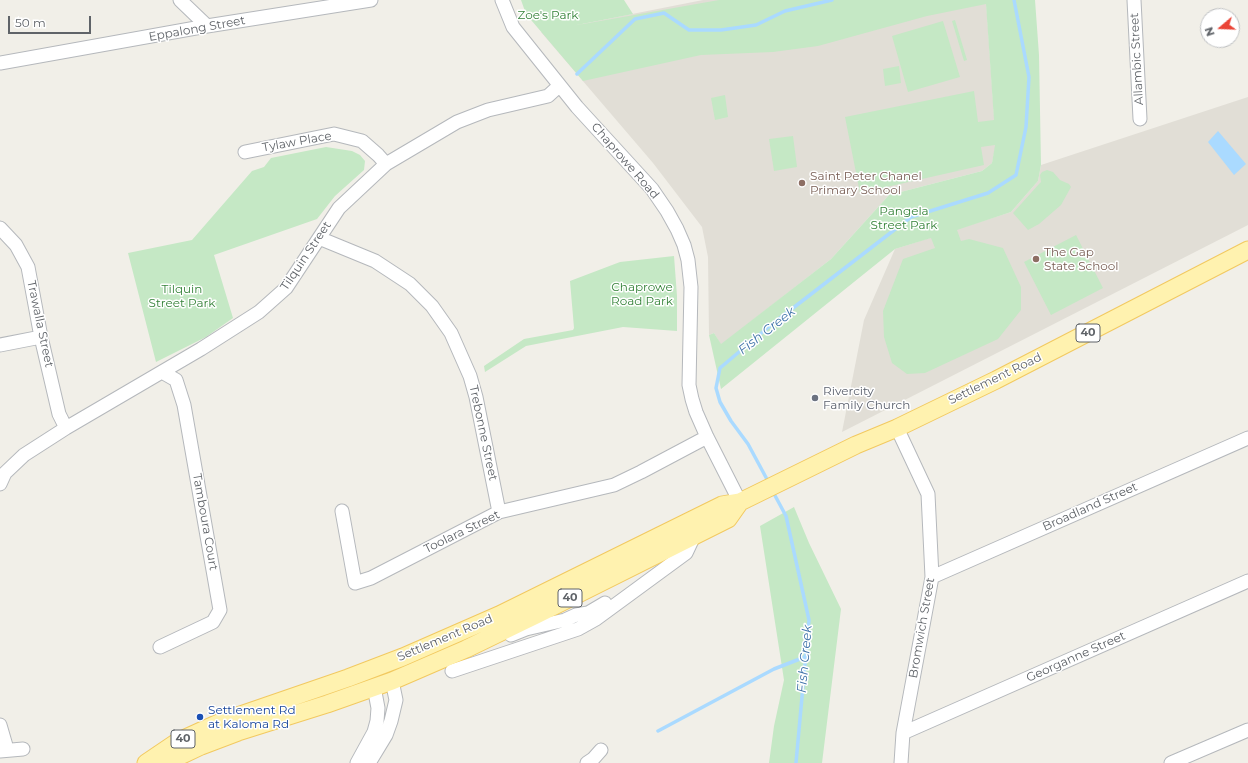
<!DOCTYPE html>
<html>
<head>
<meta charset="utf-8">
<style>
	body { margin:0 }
	#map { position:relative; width:1248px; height:763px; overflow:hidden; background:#f1efe8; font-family:Montserrat,sans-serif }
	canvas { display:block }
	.north { position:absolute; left:1200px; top:8px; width:40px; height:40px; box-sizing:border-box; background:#fff; border:1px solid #bfc1c3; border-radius:50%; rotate:251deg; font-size:11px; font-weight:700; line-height:16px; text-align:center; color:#5f6368 }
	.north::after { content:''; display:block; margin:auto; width:14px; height:18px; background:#ea4335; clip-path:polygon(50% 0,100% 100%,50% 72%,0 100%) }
	.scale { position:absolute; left:8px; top:16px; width:83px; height:18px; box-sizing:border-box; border:2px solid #5f6368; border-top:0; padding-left:5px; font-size:12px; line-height:14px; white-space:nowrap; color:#5f6368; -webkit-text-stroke:3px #fff; paint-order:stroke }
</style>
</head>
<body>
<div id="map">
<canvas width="1248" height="763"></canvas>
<div class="north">N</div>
<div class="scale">50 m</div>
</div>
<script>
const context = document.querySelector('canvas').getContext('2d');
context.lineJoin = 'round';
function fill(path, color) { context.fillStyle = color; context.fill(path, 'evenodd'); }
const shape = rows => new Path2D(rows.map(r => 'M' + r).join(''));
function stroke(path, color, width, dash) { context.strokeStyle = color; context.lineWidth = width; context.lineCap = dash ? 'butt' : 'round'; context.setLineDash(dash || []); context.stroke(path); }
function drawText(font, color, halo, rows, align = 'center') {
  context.font = font + ' Montserrat,sans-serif'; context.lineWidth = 3; context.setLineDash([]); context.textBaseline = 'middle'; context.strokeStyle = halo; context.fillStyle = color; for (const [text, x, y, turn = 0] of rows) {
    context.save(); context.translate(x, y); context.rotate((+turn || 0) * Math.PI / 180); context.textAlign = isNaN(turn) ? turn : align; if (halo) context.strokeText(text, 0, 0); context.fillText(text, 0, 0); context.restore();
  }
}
fill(shape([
	[703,0,986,0,996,144,992,163,982,171,889,195,831,259,721,345,714,333,709,335,708,257,702,227,653,163,541,32],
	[1248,97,1248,225,842,432,864,320,895,249,1011,212,1038,181,1041,165]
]), '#e1ded6');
fill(shape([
	[521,0,624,0,633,14,572,26,719,0,1035,0,1039,55,1041,165,1038,181,1011,212,957,230,961,241,969,239,1003,248,1021,287,1021,310,998,339,925,373,907,374,892,363,884,337,883,311,903,259,935,248,931,238,895,249,721,389,709,335,714,333,721,344,831,259,889,195,982,171,992,163,995,145,981,147,984,165,860,193,845,117,974,91,978,122,994,120,986,4,927,16,818,46,773,52,701,55,583,81,526,14],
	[955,20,967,60,964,61,952,21],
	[943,21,960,77,908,92,892,36],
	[899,66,901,83,885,86,883,69],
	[725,95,728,117,715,120,711,98],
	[793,136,797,167,774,171,769,139],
	[326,147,352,151,360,155,365,161,364,170,335,196,317,219,214,255,233,318,206,337,156,362,128,253,192,240,252,171,264,167,271,158],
	[1047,170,1053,172,1060,180,1069,184,1071,187,1061,205,1039,224,1028,230,1013,213,1039,184,1041,182,1040,175,1042,172],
	[1076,235,1103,288,1051,315,1024,262],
	[674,256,677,296,677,331,623,327,526,346,485,372,484,366,524,339,573,330,574,328,570,281,620,262],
	[794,507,809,543,841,609,822,763,769,763,774,726,784,680,760,526]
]), '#c5e8c5');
fill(shape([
	[1218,131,1246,164,1234,175,1208,142]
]), '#aadaff');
stroke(shape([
	[577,74,635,19,664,13,689,30,721,30,756,25,785,11,832,0],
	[769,483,748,444,731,421,720,402,716,388,720,368,771,325,911,217,988,193,1016,175,1026,127,1029,77,1014,0],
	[772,490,786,516,809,620,796,763],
	[658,731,774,669,805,657]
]), '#aadaff', 3.5);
const minor = shape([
	[180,0,207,26],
	[502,0,513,27,577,107,652,189,667,211,677,229,684,245,688,260,691,287,689,385,692,399,696,412,707,437,740,502],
	[1134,0,1140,119],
	[0,63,207,26,371,0],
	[245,152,334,134,362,141,378,155,386,164],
	[0,228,16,245,28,267,41,337,59,414,66,428],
	[319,238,375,261,410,284,432,306,451,333,470,376,476,397,499,512],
	[0,345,41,337],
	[897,428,928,494,932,577,903,733,901,763],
	[0,484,5,473,24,455,66,428,201,349,259,312,286,288,339,208,386,164,457,122,488,110,548,96,559,86],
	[342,511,355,583,371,578,499,512,614,485,641,472,707,437],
	[932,577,1248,438],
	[511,635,526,629,565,620,576,615,588,613,605,603],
	[160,647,213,622,220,610,184,405,176,380,162,372],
	[452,671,578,629,596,619,686,553,694,536],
	[0,725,7,749],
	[903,733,1248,581],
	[0,751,23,749],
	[357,763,374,732,377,721,378,708,374,687],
	[369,763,386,735,391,721,396,700,392,681],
	[587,763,593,759,601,750],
	[1171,763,1248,730]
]);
const major = shape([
	[146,763,177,742,223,721,348,678,403,657,499,615,722,505,740,502,856,445,897,428,996,380,1248,250],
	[165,763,201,746,238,732,327,704,392,681,466,649,538,614,728,519,740,502]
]);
stroke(minor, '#b5b8bc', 15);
stroke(major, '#f2c960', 19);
stroke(minor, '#fff', 13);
stroke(major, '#fff2af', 17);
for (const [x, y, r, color] of [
	[802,183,4,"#8d6e63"],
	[1036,259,4,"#8d6e63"],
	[815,398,4,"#6b7280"],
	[200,717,4,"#1a4fb4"]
]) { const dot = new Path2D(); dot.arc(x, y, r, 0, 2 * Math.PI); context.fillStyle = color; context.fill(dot); stroke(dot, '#fff', 1.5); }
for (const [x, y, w] of [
	[1088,333,24],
	[570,598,24],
	[183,739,24]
]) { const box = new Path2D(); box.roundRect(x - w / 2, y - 9, w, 18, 3); context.fillStyle = '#fff'; context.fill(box); stroke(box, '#5f6368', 1); }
drawText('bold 11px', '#5f6368', null, [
	["40",1088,333],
	["40",570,598],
	["40",183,739]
]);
drawText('12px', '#348238', '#fff', [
	["Zoe's Park",548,15],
	["Pangela",904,211],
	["Street Park",904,225],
	["Chaprowe",642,287],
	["Road Park",642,301],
	["Tilquin",182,289],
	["Street Park",182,303]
]);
drawText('12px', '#5f6368', '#fff', [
	["Eppalong Street",197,29,-10],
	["Allambic Street",1137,59,-93],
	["Tylaw Place",297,142,-10],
	["Chaprowe Road",625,161,49],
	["Tilquin Street",306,256,-56],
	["Trawalla Street",40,324,78],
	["Settlement Road",995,379,-26],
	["Trebonne Street",483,433,78],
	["Broadland Street",1090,507,-24],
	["Tamboura Court",205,522,80],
	["Toolara Street",462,532,-26],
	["Bromwich Street",922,628,-80],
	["Settlement Road",445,638,-23],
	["Georganne Street",1076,657,-24]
]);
drawText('12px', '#785e54', '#fff', [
	["Saint Peter Chanel",810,176],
	["Primary School",810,190],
	["The Gap",1044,252],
	["State School",1044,266]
], 'left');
drawText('12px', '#5b616d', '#fff', [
	["Rivercity",823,391],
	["Family Church",823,405]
], 'left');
drawText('12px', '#164399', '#fff', [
	["Settlement Rd",208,710],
	["at Kaloma Rd",208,724]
], 'left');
drawText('italic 13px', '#4174aa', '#fff', [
	["Fish Creek",767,331,-38],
	["Fish Creek",805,659,-85]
]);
</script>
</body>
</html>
